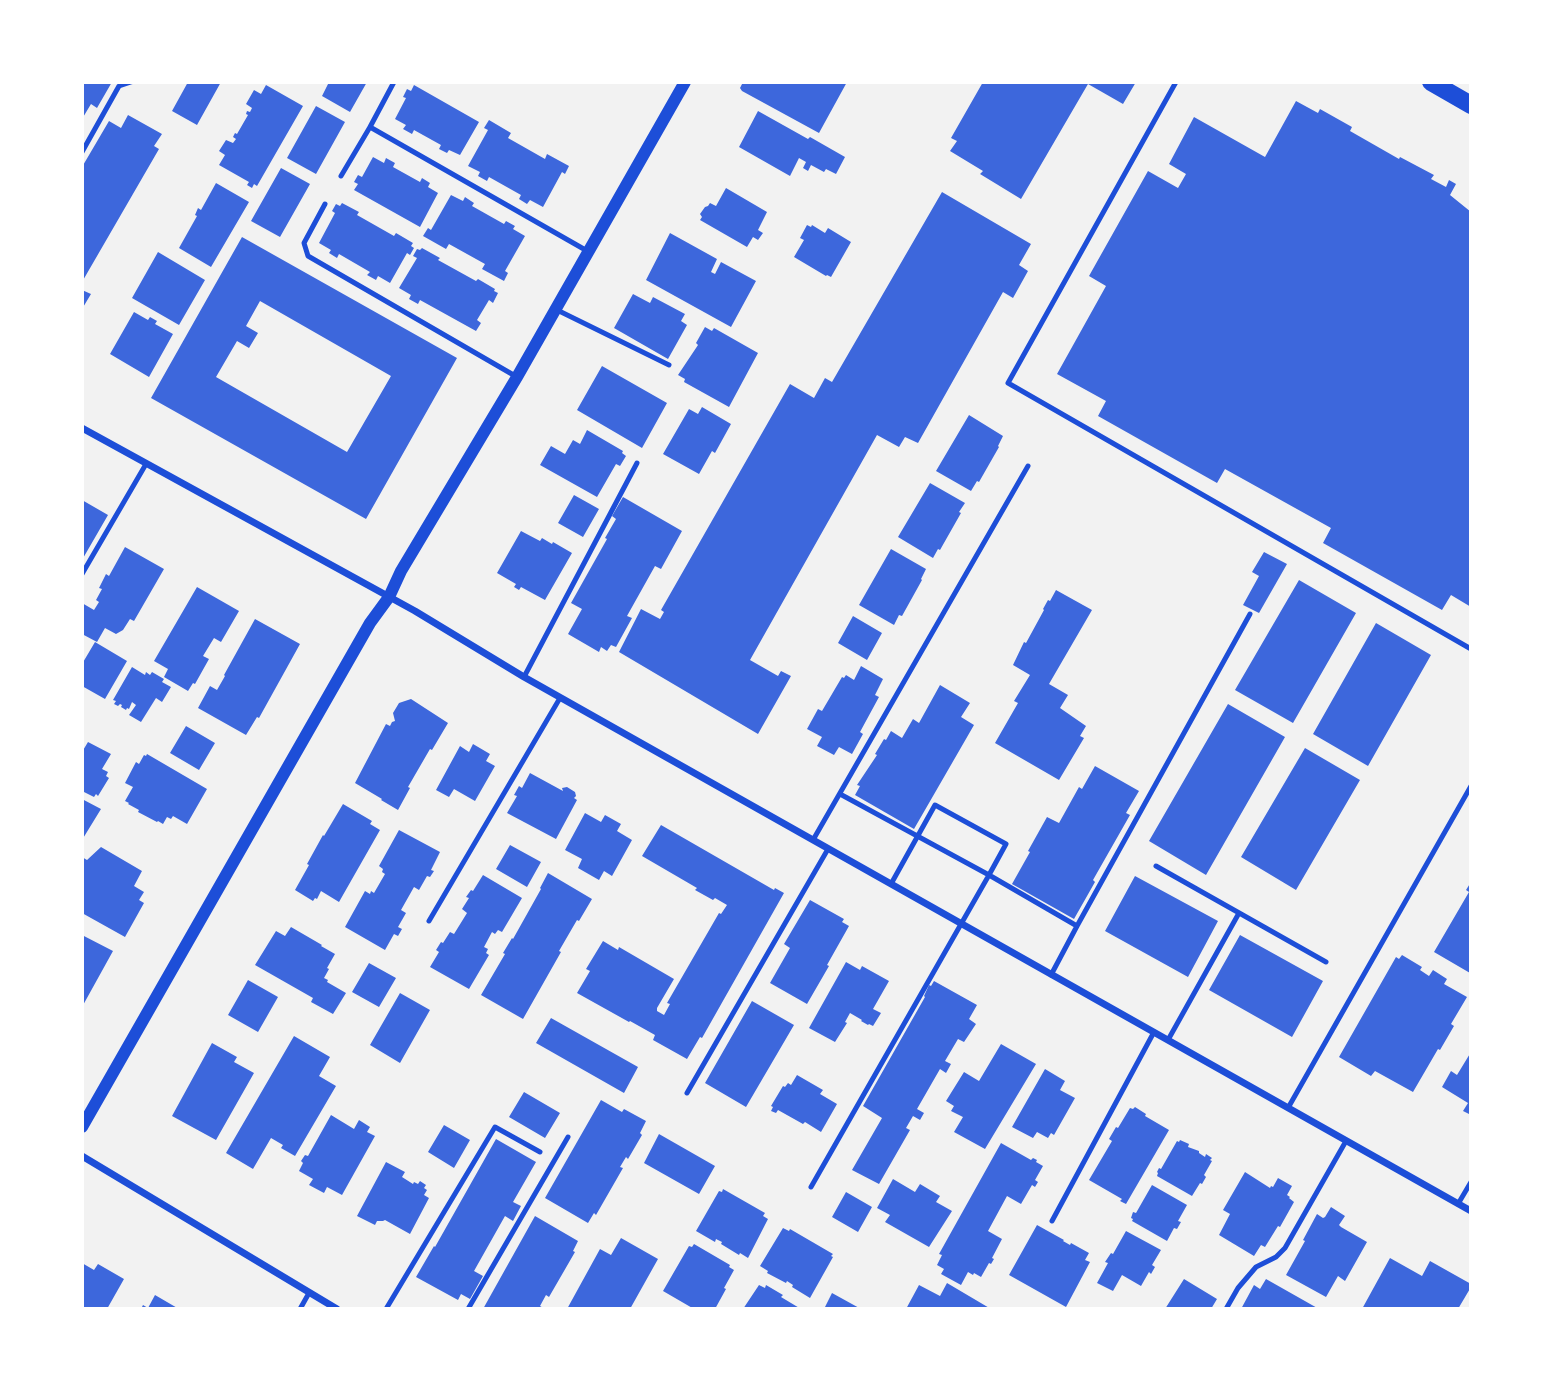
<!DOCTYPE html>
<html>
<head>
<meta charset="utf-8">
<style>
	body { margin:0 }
	#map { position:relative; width:1553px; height:1391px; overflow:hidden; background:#f2f2f2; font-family:Montserrat,sans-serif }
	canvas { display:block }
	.frame { position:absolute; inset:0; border:84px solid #fff; pointer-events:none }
</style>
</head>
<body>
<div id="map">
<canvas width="1553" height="1391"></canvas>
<div class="frame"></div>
</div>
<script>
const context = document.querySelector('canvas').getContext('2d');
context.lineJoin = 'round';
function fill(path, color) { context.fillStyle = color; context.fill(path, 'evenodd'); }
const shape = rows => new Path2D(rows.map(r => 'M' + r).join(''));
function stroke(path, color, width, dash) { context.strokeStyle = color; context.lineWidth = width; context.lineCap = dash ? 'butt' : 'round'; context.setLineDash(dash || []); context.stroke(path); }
fill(shape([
	[82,82,112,82,97,108,91,104,82,119],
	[188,82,221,82,197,125,172,111],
	[329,82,367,82,350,112,322,96],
	[743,82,753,83,847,82,819,133,742,91,740,88],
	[983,82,1136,82,1123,104,1088,84,1021,199,980,174,983,171,950,151,957,141,951,138],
	[266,85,303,106,257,186,254,184,252,188,247,185,249,182,219,165,225,155,219,151,226,140,233,143,236,139,233,137,235,133,237,134,248,115,246,114,247,111,250,112,252,108,246,104,254,90,261,94],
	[414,85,479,122,460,155,449,150,447,153,439,149,441,145,414,130,412,134,403,129,406,125,395,119,406,98,403,97,407,89,411,91],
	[1296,101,1318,113,1320,109,1352,127,1350,131,1399,159,1400,157,1434,175,1431,179,1446,187,1449,180,1456,184,1450,195,1471,212,1471,607,1451,595,1442,610,1323,543,1331,528,1225,469,1217,483,1098,416,1106,401,1057,374,1106,286,1089,276,1148,171,1178,188,1186,174,1169,164,1194,117,1265,157],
	[316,106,345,122,316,174,287,158],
	[758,111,808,139,810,137,845,157,836,174,826,169,824,172,811,165,808,171,803,168,806,162,799,158,790,176,739,147],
	[128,115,162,134,154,146,159,149,82,282,82,167,109,121,121,128],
	[489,120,511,133,508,138,545,159,547,154,569,166,565,174,562,172,543,207,530,200,527,204,519,199,521,195,489,177,487,181,478,176,480,172,468,166,488,130,484,128],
	[373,157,384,163,386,158,395,163,393,167,420,182,422,178,430,183,428,187,438,193,420,227,354,190,358,184,354,182,358,175,362,177],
	[281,168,310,184,280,237,251,221],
	[216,183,249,202,211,267,179,248,197,216,195,215,198,208,201,210],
	[726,188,767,212,758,230,763,233,758,240,753,237,747,247,700,220,702,217,700,214,705,207,708,206,710,203,716,206],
	[942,192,1031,244,1019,265,1028,271,1013,298,1003,292,918,443,905,437,899,447,877,435,750,660,778,676,781,671,791,676,758,734,619,652,641,609,660,619,664,612,661,610,790,384,814,398,825,378,832,382],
	[451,195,463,201,465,197,474,203,472,206,504,224,506,221,515,226,513,229,525,236,505,271,508,273,504,281,482,269,485,264,449,244,446,249,423,236,428,228,431,230],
	[342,203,359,212,357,215,394,236,396,233,413,243,411,246,414,248,410,255,407,253,390,283,378,276,376,280,367,275,370,272,339,254,337,258,329,253,331,250,319,243,335,213,332,211,336,204,340,206],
	[807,225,811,227,812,225,825,233,828,228,851,242,831,277,827,275,826,276,794,257,804,240,800,238],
	[670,233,717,259,711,272,715,274,721,262,756,281,731,327,646,280],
	[242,237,457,358,366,519,151,398],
	[260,301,391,376,347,452,216,377,237,341,249,348,258,333,246,326],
	[422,248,440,258,438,260,476,281,478,279,495,289,494,291,498,293,493,303,489,300,477,320,481,323,476,331,420,300,418,304,409,299,411,295,399,288,417,258,413,256,417,249,420,250],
	[158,252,205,280,179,325,132,298],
	[82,290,91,294,82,309],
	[633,294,650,303,653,297,685,314,681,321,687,325,668,359,614,328],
	[134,312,148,320,150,317,157,321,155,324,173,334,149,377,110,354],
	[705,327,712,331,714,328,758,353,729,407,684,382,685,379,678,375,698,345,696,343],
	[602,366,667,403,642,448,577,410],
	[702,407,731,424,715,453,712,451,699,474,663,454,689,409,698,414],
	[969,415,1003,436,998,446,999,447,979,482,977,481,971,491,936,471],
	[587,430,623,451,622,453,626,456,620,466,616,464,597,497,540,465,551,446,565,454,573,440,580,444],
	[930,483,965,503,959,512,961,513,940,550,938,549,933,558,898,537],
	[574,495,599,509,583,537,558,523],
	[623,497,682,531,661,569,655,566,627,616,632,618,616,647,611,645,607,651,601,647,599,652,568,634,582,609,571,603,607,539,605,538,616,519,612,516],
	[82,500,108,515,82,560],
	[521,531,540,541,542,538,552,544,553,542,572,553,545,600,521,587,519,590,514,587,516,584,497,573],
	[125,547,164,569,134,621,130,619,123,630,116,634,105,628,97,642,82,634,82,603,94,610,99,602,96,600,102,589,99,588,106,574,109,576],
	[891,549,926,569,921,579,922,580,902,616,899,615,894,625,859,605],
	[1264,552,1287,564,1259,613,1243,605,1259,576,1252,572],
	[1299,580,1356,613,1293,723,1235,690],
	[197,587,239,611,221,642,214,638,203,656,209,659,195,684,193,683,188,691,164,677,168,669,154,661],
	[1056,590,1092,610,1049,684,1068,695,1060,708,1086,726,1080,736,1084,738,1059,780,995,743,1018,703,1014,701,1030,675,1013,665,1024,642,1026,643,1044,610,1043,609,1048,600,1050,601],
	[853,616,882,633,867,660,838,643],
	[255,619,300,644,259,718,257,717,246,735,198,708,210,686,217,690,225,676,224,675],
	[1376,623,1431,655,1368,766,1313,734],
	[95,642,127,661,105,699,82,686,82,664],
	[861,666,883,679,875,695,879,697,860,732,863,734,852,754,839,747,834,755,817,746,822,737,807,729,818,709,822,711,842,677,844,678,846,675,854,680],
	[132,667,145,675,146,672,150,675,152,672,164,679,162,682,171,687,162,702,156,698,141,722,129,715,136,705,132,702,129,709,127,708,126,710,121,707,122,705,120,704,118,706,114,704,116,701,113,700],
	[940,685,970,703,961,717,974,725,914,829,855,795,860,786,857,785,877,755,875,754,884,739,886,740,891,731,902,738,913,719,919,723],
	[411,699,448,723,432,750,430,749,408,787,410,788,398,810,381,800,382,799,355,783,386,724,390,726,392,722,395,721,393,713,399,703],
	[1228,704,1285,737,1206,875,1149,841],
	[186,726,215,743,199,770,170,753],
	[88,742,111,754,102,769,108,772,106,776,109,778,98,796,96,794,94,797,82,791,82,752],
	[473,744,490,754,486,761,495,766,475,801,454,789,449,797,436,790,460,746,469,752],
	[1305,748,1360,780,1296,890,1241,857],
	[147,754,207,789,187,824,173,816,171,819,167,817,163,824,158,821,157,822,138,812,139,810,128,804,129,803,125,801,133,787,125,783,136,762,139,764,144,755,146,756],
	[1095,766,1139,791,1126,813,1130,815,1093,880,1095,882,1074,919,1012,884,1030,852,1028,851,1047,817,1059,823,1079,787,1082,789],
	[530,773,563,791,562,788,567,787,575,792,576,796,574,798,577,800,556,839,507,813,517,796,514,795,519,786,522,788],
	[82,799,101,809,82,840],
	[343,804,372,821,370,824,380,830,339,902,321,891,317,899,315,898,313,901,295,890,309,865,307,864,323,835,324,836],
	[585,813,601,822,605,815,621,824,617,831,632,840,612,876,604,871,599,880,578,868,582,859,565,850],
	[661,825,774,890,775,888,784,893,702,1038,700,1037,687,1059,653,1040,655,1035,630,1021,629,1022,577,993,590,971,586,969,603,941,618,950,619,947,674,979,657,1008,657,1011,664,1015,670,1004,667,1003,719,913,721,914,727,905,715,898,713,900,695,890,697,888,642,856],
	[399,830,440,852,431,870,434,871,430,877,427,876,419,890,414,887,401,910,406,913,398,927,402,929,398,936,394,934,385,950,345,927,365,891,370,894,371,891,374,893,385,874,382,872,383,869,379,866],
	[510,845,541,862,527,887,496,869],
	[101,847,142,871,134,886,144,892,139,900,144,903,125,937,82,913,82,857,87,860],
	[548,873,592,899,579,921,577,920,559,951,561,952,523,1019,481,995,505,954,503,953,512,938,513,939,541,889,540,888],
	[483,875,522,898,502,932,498,930,495,934,492,932,484,947,488,949,486,953,489,955,469,989,430,967,439,952,436,950,441,942,443,943,450,932,454,934,467,913,462,909,469,898,466,897,471,890,473,891],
	[1135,876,1218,921,1188,977,1105,931],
	[1471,882,1471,971,1470,973,1434,952,1469,892,1466,890],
	[810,900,844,919,842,922,849,926,827,965,829,966,807,1004,770,983,790,948,784,944],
	[291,927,322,945,321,946,335,954,327,968,329,969,324,978,328,980,327,982,346,993,333,1014,311,1002,313,998,255,965,276,931,285,936],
	[82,935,113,951,82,1007],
	[1240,935,1323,981,1292,1037,1209,990],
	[1402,955,1422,967,1420,970,1429,976,1433,970,1447,979,1444,984,1467,997,1451,1024,1454,1026,1440,1050,1438,1049,1413,1092,1375,1071,1371,1076,1339,1057,1396,957,1399,959],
	[846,962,860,970,862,966,889,981,873,1009,881,1013,873,1026,869,1024,868,1025,861,1021,862,1020,850,1013,845,1022,847,1023,835,1042,809,1028],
	[369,963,396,978,379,1007,352,992],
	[248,980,278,997,258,1032,228,1015],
	[934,981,977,1005,969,1019,976,1024,964,1042,958,1039,945,1061,951,1064,946,1073,940,1069,917,1109,924,1113,920,1120,913,1116,906,1128,910,1130,879,1184,852,1170,882,1118,863,1106,925,997,924,996,929,985,931,986],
	[400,993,430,1010,400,1063,370,1045],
	[752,1001,794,1025,746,1107,705,1083],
	[551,1018,638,1067,624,1093,536,1043],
	[294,1036,330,1057,319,1076,336,1086,295,1156,281,1148,283,1145,271,1138,253,1169,226,1153],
	[212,1043,237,1057,234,1062,254,1073,216,1140,172,1116],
	[1001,1044,1036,1064,985,1149,954,1132,963,1117,951,1111,954,1106,946,1101,964,1072,979,1081],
	[1471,1052,1471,1115,1463,1111,1468,1103,1442,1087,1451,1071,1457,1075],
	[1045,1069,1065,1081,1060,1090,1075,1098,1054,1135,1051,1133,1048,1138,1037,1132,1033,1138,1012,1127],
	[797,1075,823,1090,820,1094,837,1104,821,1132,805,1122,803,1124,778,1110,776,1113,771,1111,773,1107,771,1106,783,1086,785,1087,788,1083,791,1085],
	[524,1092,560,1113,545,1138,509,1117],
	[601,1100,622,1112,624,1109,646,1121,640,1133,642,1135,628,1159,626,1157,620,1167,623,1168,596,1215,594,1213,588,1223,545,1198],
	[1135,1107,1146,1114,1145,1116,1169,1130,1126,1204,1120,1201,1122,1199,1089,1180,1112,1141,1109,1139,1116,1127,1118,1128,1130,1108,1133,1109],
	[331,1115,354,1129,359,1120,370,1127,367,1132,375,1136,342,1195,327,1187,324,1193,309,1185,313,1179,299,1171,303,1163,301,1161,305,1155,308,1156],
	[444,1125,470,1140,454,1168,428,1152],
	[659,1134,715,1166,699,1194,644,1163],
	[496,1139,536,1162,513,1202,521,1206,513,1221,505,1216,474,1271,483,1276,470,1299,461,1294,458,1300,416,1277,434,1246,435,1247],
	[1180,1140,1189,1144,1188,1147,1199,1151,1199,1153,1205,1157,1206,1154,1212,1158,1210,1160,1212,1161,1204,1175,1206,1177,1202,1184,1200,1183,1192,1196,1157,1176,1158,1173,1157,1172,1159,1168,1161,1169,1177,1141,1179,1142],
	[1001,1143,1031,1160,1033,1158,1037,1160,1036,1162,1043,1166,1035,1180,1038,1182,1035,1187,1032,1185,1021,1204,1007,1196,988,1231,1002,1239,992,1258,994,1259,991,1264,989,1263,981,1277,974,1273,973,1275,968,1272,961,1285,941,1274,944,1269,937,1265,942,1255,939,1254],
	[386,1162,405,1172,402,1177,413,1184,414,1182,418,1184,420,1181,426,1185,424,1188,427,1190,424,1195,429,1198,410,1234,385,1220,383,1221,377,1221,375,1225,357,1216],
	[1245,1172,1270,1188,1271,1186,1273,1187,1278,1178,1292,1186,1287,1195,1290,1197,1289,1198,1294,1202,1280,1227,1278,1226,1265,1247,1261,1245,1254,1256,1219,1235,1230,1214,1223,1210],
	[893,1179,915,1192,920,1184,940,1196,936,1202,952,1211,929,1247,885,1222,890,1215,877,1208],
	[1152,1185,1187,1205,1178,1221,1181,1222,1177,1229,1174,1228,1167,1241,1132,1221,1133,1219,1131,1218,1133,1212,1136,1213],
	[723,1189,765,1213,763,1216,768,1219,748,1258,740,1253,739,1255,721,1244,722,1242,716,1239,715,1242,696,1231,719,1191,722,1192],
	[846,1192,872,1207,858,1232,832,1217],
	[1331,1207,1345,1216,1339,1225,1341,1227,1367,1242,1345,1281,1338,1276,1326,1297,1286,1275,1305,1241,1303,1240,1317,1214,1323,1218,1325,1217],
	[535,1216,578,1241,573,1251,575,1252,549,1297,546,1295,540,1306,545,1309,483,1309],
	[1037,1225,1064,1240,1063,1241,1070,1245,1071,1243,1089,1253,1085,1260,1090,1262,1066,1307,1009,1275],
	[783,1228,789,1231,790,1229,833,1254,831,1256,833,1257,810,1298,792,1287,793,1285,787,1281,786,1283,767,1273,768,1271,760,1266],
	[1126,1231,1161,1250,1152,1265,1155,1267,1151,1274,1149,1272,1141,1286,1122,1275,1113,1291,1097,1283,1108,1263,1105,1262,1111,1253,1113,1254],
	[621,1238,658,1259,630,1309,567,1309,600,1249,611,1255],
	[694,1244,730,1265,729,1267,734,1270,724,1288,726,1289,715,1309,694,1309,663,1291,689,1246,692,1247],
	[1390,1258,1422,1276,1430,1261,1471,1284,1471,1287,1458,1309,1362,1309],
	[82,1263,94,1270,98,1264,124,1279,107,1309,82,1309],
	[1184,1279,1217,1299,1211,1309,1165,1309],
	[1266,1279,1319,1309,1241,1309,1254,1285,1260,1289],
	[947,1283,991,1309,906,1309,919,1285,940,1296],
	[759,1285,765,1288,766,1285,783,1295,781,1297,801,1309,743,1309],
	[832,1293,861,1309,824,1309],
	[155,1295,179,1309,141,1309,143,1305,148,1308]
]), '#3d67dc');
stroke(shape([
	[394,82,370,127,589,252],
	[1176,82,1008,383,1471,649],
	[82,152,119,86,131,82],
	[341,176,370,127],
	[325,204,304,243,308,256,517,377],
	[555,309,669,365],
	[82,574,146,464],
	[524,677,637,463],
	[813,840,1028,466],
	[1156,866,1326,962],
	[891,884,935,805,1006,844,989,875,1077,926,1051,975],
	[429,921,560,698],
	[1077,926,1250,614],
	[1168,1040,1239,913],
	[687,1093,828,849],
	[1288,1108,1471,786],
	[811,1187,989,875,840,794],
	[1458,1204,1471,1182],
	[1052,1221,1154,1032],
	[300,1309,309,1293],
	[386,1309,495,1127,540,1152],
	[468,1309,568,1137],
	[1226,1309,1238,1288,1256,1267,1276,1257,1285,1248,1346,1141]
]), '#1d4ed8', 5);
stroke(shape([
	[82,428,415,611,524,677,1471,1211],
	[82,1156,337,1309]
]), '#1d4ed8', 7);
stroke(shape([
	[82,1127,370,623,389,597,401,571,517,377,685,82]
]), '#1d4ed8', 12);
stroke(shape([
	[1431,82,1471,105]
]), '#1d4ed8', 18);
</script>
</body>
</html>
